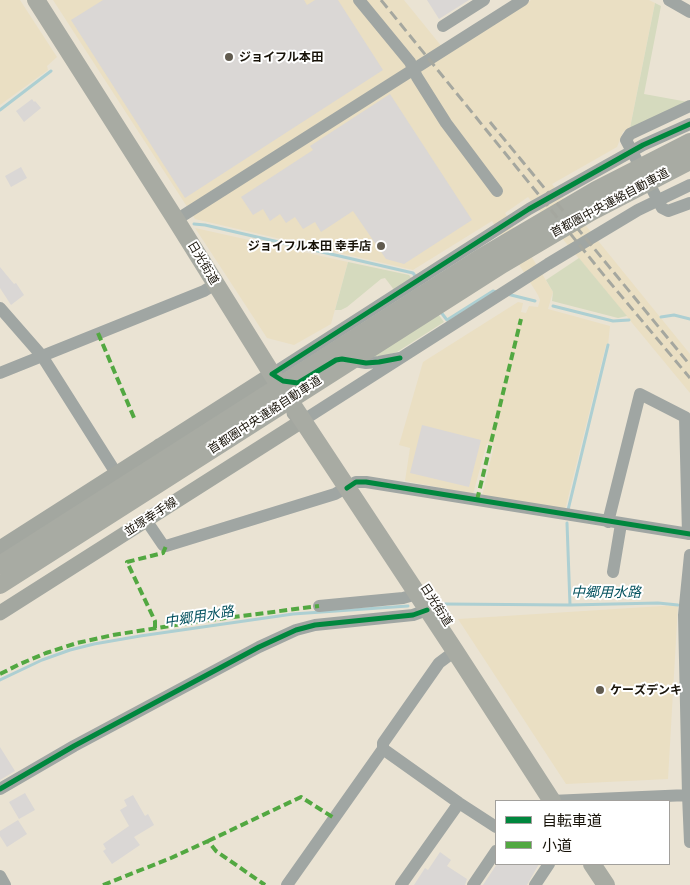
<!DOCTYPE html>
<html>
<head>
<meta charset="utf-8">
<style>
	body { margin:0 }
	#map { position:relative; width:690px; height:885px; overflow:hidden; background:#eae3d3; font-family:Quicksand,"Noto Sans JP",sans-serif }
	canvas { display:block }
	.legend { position:absolute; left:495px; top:800px; width:175px; height:65px; box-sizing:border-box; background:#fff; border:1px solid #a2a09c; margin:0; padding:6px 9px; list-style:none; font-size:15px; color:#171208 }
	.legend li { display:flex; align-items:center; gap:10px; height:25px }
	.legend b { width:25px; border:1px solid #a2a09c }
</style>
</head>
<body>
<div id="map">
<canvas width="690" height="885"></canvas>
<ul class="legend">
<li><b style="height:6px;background:#00873e"></b>自転車道</li>
<li><b style="height:6px;background:#52a841"></b>小道</li>
</ul>
</div>
<script>
const context = document.querySelector('canvas').getContext('2d');
context.lineJoin = 'round';
function fill(path, color) { context.fillStyle = color; context.fill(path, 'evenodd'); }
const shape = rows => new Path2D(rows.map(r => 'M' + r).join(''));
function stroke(path, color, width, dash) { context.strokeStyle = color; context.lineWidth = width; context.lineCap = dash ? 'butt' : 'round'; context.setLineDash(dash || []); context.stroke(path); }
function drawText(font, color, halo, rows, align = 'center') {
  context.font = font + ' Quicksand,"Noto Sans JP",sans-serif'; context.lineWidth = 4; context.setLineDash([]); context.textBaseline = 'middle'; context.strokeStyle = halo; context.fillStyle = color; for (const [text, x, y, turn = 0] of rows) {
    context.save(); context.translate(x, y); context.rotate((+turn || 0) * Math.PI / 180); context.textAlign = isNaN(turn) ? turn : align; if (halo) context.strokeText(text, 0, 0); context.fillText(text, 0, 0); context.restore();
  }
}
fill(shape([
	[0,0,20,0,57,57,47,66,48,70,0,105],
	[53,0,404,0,447,53,531,0,649,0,655,3,630,128,623,132,617,147,552,184,690,354,690,393,528,197,505,213,553,292,548,309,610,326,608,345,606,345,565,510,482,496,494,446,487,443,473,494,405,481,410,448,399,445,423,362,518,302,523,303,521,312,526,313,529,306,538,307,540,300,538,295,492,221,413,270,195,219],
	[195,228,348,262,331,324,294,345,267,338],
	[678,605,668,779,566,784,458,619]
]), '#eadfc3');
fill(shape([
	[655,3,661,6,644,94,688,102,630,128],
	[579,258,598,281,627,316,618,318,552,301,553,292,546,280],
	[348,262,409,275,444,322,397,352,381,357,317,354,401,299,385,278,381,279,347,307,341,310,335,310]
]), '#d5dabe');
stroke(shape([
	[0,110,51,71],
	[194,224,205,225,413,273,416,277],
	[507,294,535,301],
	[553,306,613,321,629,320],
	[440,311,447,320,493,291,496,292],
	[661,317,674,315,690,319],
	[568,510,608,345],
	[567,523,570,605],
	[444,604,570,605,658,603,678,605],
	[0,680,42,660,70,650,94,644,140,636,293,614,408,606]
]), '#adcfd2', 3);
fill(shape([
	[103,0,304,0,307,5,315,0,338,0,383,70,185,198,71,20],
	[427,0,469,0,439,19],
	[390,94,472,220,404,264,386,259,353,211,321,232,315,222,303,229,295,217,286,223,280,214,270,221,263,209,253,215,241,197,313,150,310,146],
	[32,99,34,102,35,101,41,108,24,122,16,111],
	[21,167,27,178,11,187,5,176],
	[0,267,14,284,16,283,24,295,11,305,0,288],
	[422,425,481,440,469,487,410,473],
	[0,747,15,771,0,780],
	[25,793,35,810,19,819,9,802],
	[133,795,145,816,148,814,154,825,134,837,140,845,112,864,103,851,106,849,103,844,129,826,120,810,127,806,124,800],
	[18,820,27,834,7,847,0,836,0,831],
	[440,852,451,860,447,866,467,879,465,885,414,885,425,868,428,870],
	[497,864,539,864,527,885,483,885]
]), '#dad7d5');
stroke(shape([
	[359,0,410,62,417,77,446,123,497,191],
	[669,0,690,12],
	[443,26,484,0],
	[690,106,630,134,626,140,662,208,668,211,690,203],
	[176,220,523,0],
	[0,308,42,356,116,473],
	[348,360,366,363,379,362,400,358],
	[0,373,204,291,215,284],
	[278,378,272,374,529,209,643,145,690,124],
	[302,421,548,264,638,210,690,185],
	[146,520,163,545,166,546,335,494,356,482,366,482,690,534],
	[608,522,640,394,685,417,688,534],
	[690,555,684,615,688,795,690,795],
	[613,572,621,524],
	[319,606,403,598,417,594],
	[383,749,459,803,496,827],
	[0,789,74,746,259,647,296,630,315,625,413,615,427,610],
	[551,801,688,795,690,842],
	[0,876,5,885],
	[287,885,383,749,383,743,439,663,455,651],
	[401,885,459,803],
	[473,885,496,851],
	[535,885,549,864]
]), '#a0a6a3', 12);
stroke(shape([
	[159,446,196,430,202,429,212,431],
	[0,548,272,374],
	[0,613,302,421,294,413]
]), '#a3a7a0', 15);
stroke(shape([
	[36,0,176,220,272,374,455,651,552,801],
	[0,565,480,258,596,190,690,142],
	[0,585,503,264,591,212,690,161],
	[592,864,606,885]
]), '#a8aba3', 18);
stroke(shape([
	[381,0,607,279,690,378],
	[490,122,690,365]
]), '#a5a79f', 3, [10, 5]);
stroke(shape([
	[98,333,135,420],
	[477,500,521,319],
	[155,628,155,621,127,562,163,553,166,546],
	[0,674,20,664,46,653,77,643,113,635,195,622,319,606],
	[208,841,301,797,334,818],
	[103,885,171,858,208,841,216,851,265,885]
]), '#52a841', 4, [8, 4]);
stroke(shape([
	[400,358,379,362,366,363,342,359,336,360,298,383,283,381,272,374,529,209,643,145,690,124],
	[347,488,356,482,366,482,690,534],
	[0,789,74,746,259,647,296,630,315,625,413,615,427,610]
]), '#00873e', 5);
for (const [x, y, r, color] of [
	[229,57,5,"#615b4f"],
	[381,246,5,"#615b4f"],
	[600,690,5,"#615b4f"]
]) { const dot = new Path2D(); dot.arc(x, y, r, 0, 2 * Math.PI); context.fillStyle = color; context.fill(dot); stroke(dot, '#fff', 2); }
drawText('bold 12px', '#171208', '#fff', [
	["ジョイフル本田",239,57],
	["ジョイフル本田 幸手店",371,246,"right"],
	["ケーズデンキ",610,690]
], 'left');
drawText('12px', '#171208', '#fff', [
	["首都圏中央連絡自動車道",610,203,-28],
	["日光街道",203,263,59],
	["首都圏中央連絡自動車道",265,415,-33],
	["並塚幸手線",151,517,-33],
	["日光街道",436,605,57]
]);
drawText('italic 14px', '#065360', '#fff', [
	["中郷用水路",606,593],
	["中郷用水路",199,617,-9]
]);
</script>
</body>
</html>
